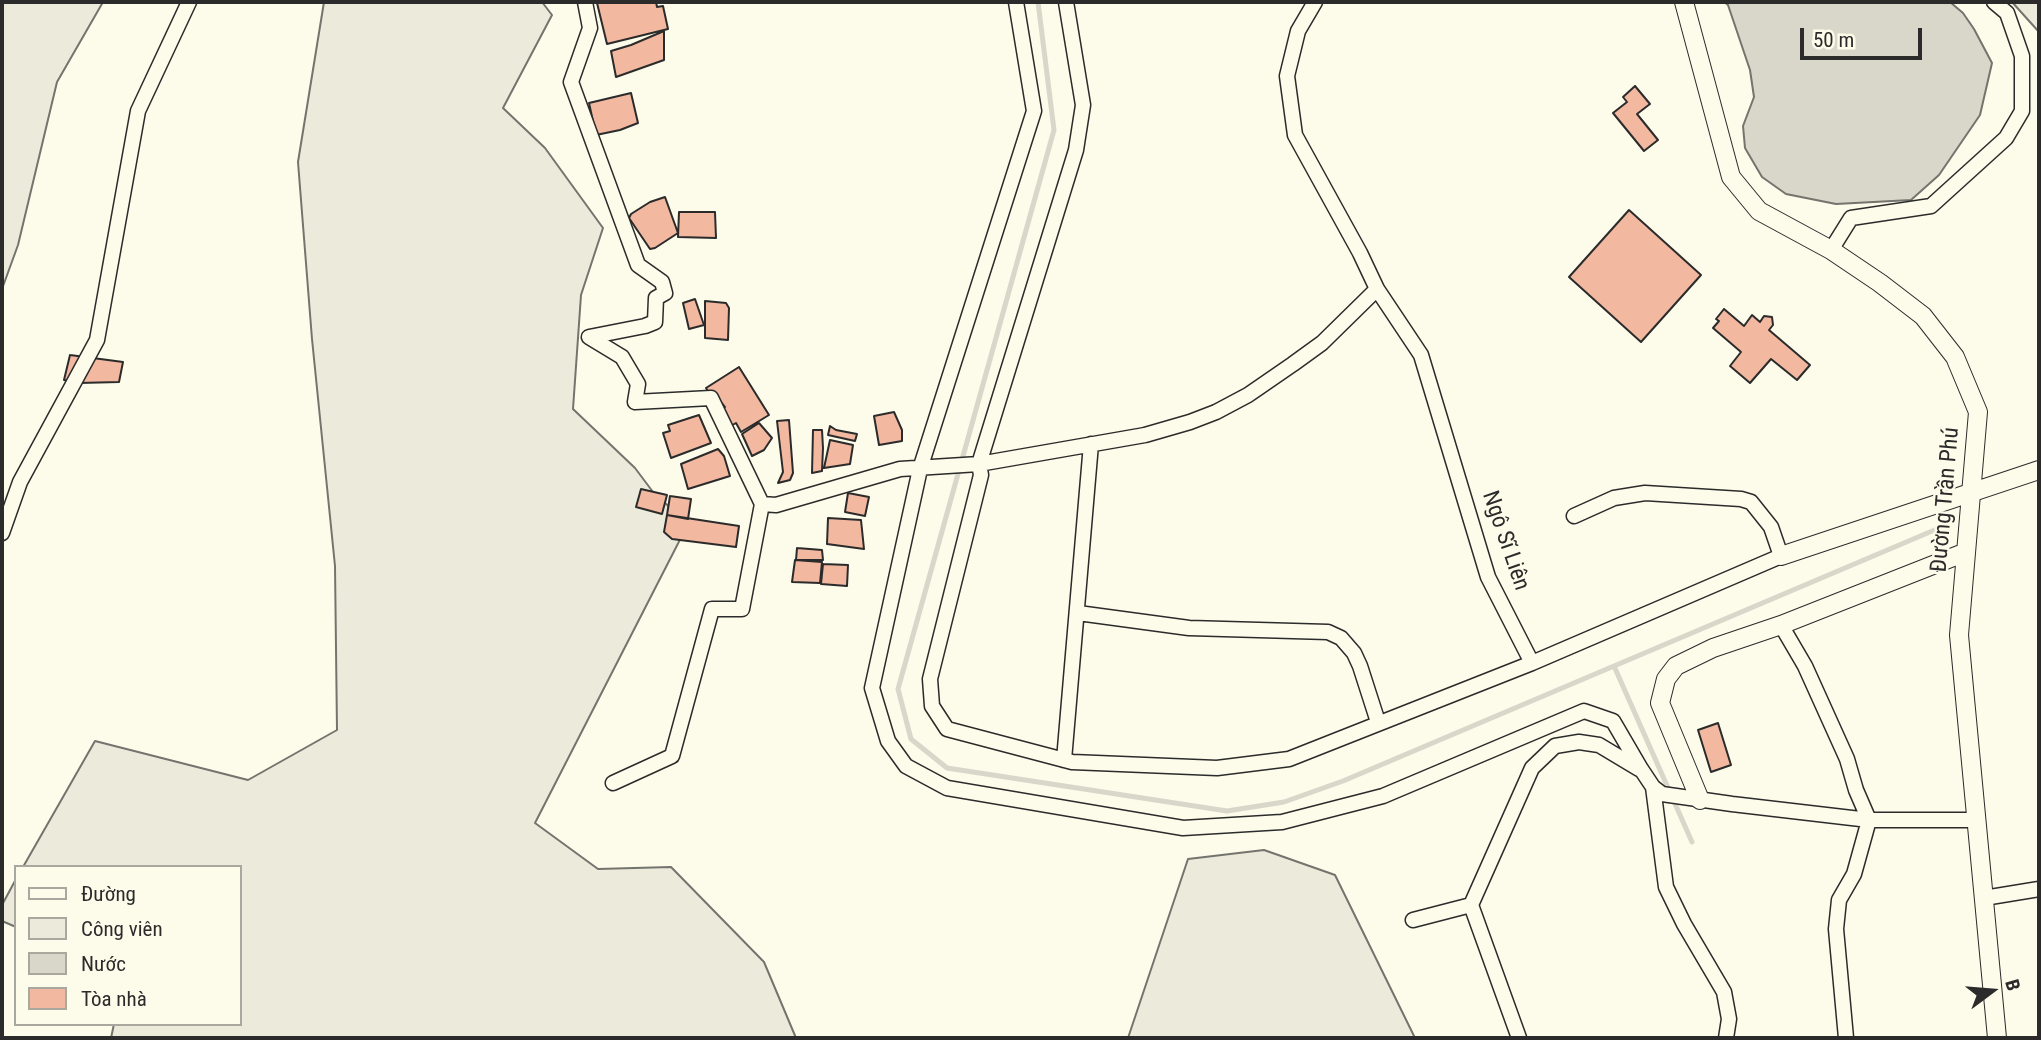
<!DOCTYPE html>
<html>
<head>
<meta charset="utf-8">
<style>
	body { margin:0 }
	#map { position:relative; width:2041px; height:1040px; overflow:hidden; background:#fdfbea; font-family:"Roboto Condensed",sans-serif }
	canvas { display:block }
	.frame { position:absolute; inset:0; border:4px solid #2b2b2b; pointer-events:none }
	.legend { position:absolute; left:14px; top:865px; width:228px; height:161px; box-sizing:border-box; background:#fdfbea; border:2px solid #a9a89e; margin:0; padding:9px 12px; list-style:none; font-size:21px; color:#2b2b2b }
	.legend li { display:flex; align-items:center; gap:14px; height:35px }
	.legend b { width:35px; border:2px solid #a9a89e }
	.north { position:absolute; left:1957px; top:956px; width:70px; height:70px; -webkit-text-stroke:5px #fdfbea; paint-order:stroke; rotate:74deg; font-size:19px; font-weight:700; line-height:28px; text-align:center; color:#2b2b2b }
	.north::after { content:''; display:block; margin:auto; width:24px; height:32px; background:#2b2b2b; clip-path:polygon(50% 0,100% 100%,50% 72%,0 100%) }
	.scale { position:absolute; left:1800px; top:28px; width:122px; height:32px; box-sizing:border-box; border:4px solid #2b2b2b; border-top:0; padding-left:9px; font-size:21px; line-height:24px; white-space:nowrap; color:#2b2b2b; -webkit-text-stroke:5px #fdfbea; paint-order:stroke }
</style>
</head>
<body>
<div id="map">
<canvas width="2041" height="1040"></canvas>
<div class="frame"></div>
<ul class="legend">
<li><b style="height:9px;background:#fdfbea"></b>Đường</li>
<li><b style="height:19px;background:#ecebdb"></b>Công viên</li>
<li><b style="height:19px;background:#d8d7c9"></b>Nước</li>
<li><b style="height:19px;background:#f2b8a0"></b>Tòa nhà</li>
</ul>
<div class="north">B</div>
<div class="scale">50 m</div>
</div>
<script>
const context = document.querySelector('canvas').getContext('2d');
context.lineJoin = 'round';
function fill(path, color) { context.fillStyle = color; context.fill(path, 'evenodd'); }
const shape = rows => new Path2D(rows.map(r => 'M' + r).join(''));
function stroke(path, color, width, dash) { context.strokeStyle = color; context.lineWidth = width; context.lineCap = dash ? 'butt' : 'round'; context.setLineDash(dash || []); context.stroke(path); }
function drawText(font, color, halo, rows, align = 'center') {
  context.font = font + ' "Roboto Condensed",sans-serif'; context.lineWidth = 5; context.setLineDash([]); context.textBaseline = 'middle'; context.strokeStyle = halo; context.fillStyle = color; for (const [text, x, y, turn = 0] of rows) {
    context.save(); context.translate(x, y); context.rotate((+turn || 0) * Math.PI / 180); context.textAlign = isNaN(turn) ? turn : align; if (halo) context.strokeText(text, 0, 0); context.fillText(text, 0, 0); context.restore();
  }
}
const green = shape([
	[2,2,103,2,57,82,18,245,2,289,2,2],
	[324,2,542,2,552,15,503,108,545,148,603,228,581,295,573,409,635,468,653,492,688,524,535,823,598,869,671,867,764,962,796,1038,111,1038,114,1024,240,1024,240,867,23,867,95,741,248,780,337,730,335,566,312,339,298,162,324,2],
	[2012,2,2039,2,2039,32,2012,2],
	[1264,850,1335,875,1415,1038,1128,1038,1188,859,1264,850],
	[16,879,16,927,2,921,2,905,16,879]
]);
fill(green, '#ecebdb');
stroke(green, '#74746e', 2);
const water = shape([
	[1724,2,1950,2,1963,13,1974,29,1992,63,1980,115,1939,175,1911,200,1836,204,1786,194,1762,177,1745,148,1743,126,1754,97,1750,70,1728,5,1724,2]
]);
fill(water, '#d8d7c9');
stroke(water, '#74746e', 2);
stroke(shape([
	[1038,2,1054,130,898,689,911,739,947,768,1227,811,1284,802,1343,781,1944,526],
	[1614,666,1692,842]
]), '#d8d7c9', 5);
const building = shape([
	[602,2,656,2,657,7,663,6,668,29,607,44,597,3,602,2],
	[664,31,664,60,616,77,611,51,631,45,664,31],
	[1635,86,1650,104,1637,114,1658,140,1644,151,1613,113,1627,102,1623,97,1635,86],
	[631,93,638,123,620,130,596,135,589,103,631,93],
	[665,197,678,233,655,248,650,249,629,218,631,214,650,202,665,197],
	[1629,210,1701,275,1641,342,1569,277,1629,210],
	[679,212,715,212,716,238,678,237,679,212],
	[695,299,704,325,689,329,683,303,695,299],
	[705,301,726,303,729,308,728,340,705,338,705,301],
	[1724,309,1744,326,1752,315,1760,322,1764,316,1772,317,1773,325,1769,330,1810,365,1797,380,1771,359,1750,383,1730,366,1741,352,1713,328,1719,321,1716,319,1724,309],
	[70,355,123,362,119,382,79,383,64,380,70,355],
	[739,367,769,415,741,432,736,423,729,427,719,411,725,407,721,402,716,405,706,388,739,367],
	[894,412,902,430,902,441,879,445,874,416,894,412],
	[699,415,711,443,671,458,663,433,670,431,668,425,699,415],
	[789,420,793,473,790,480,778,483,783,472,777,421,789,420],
	[759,423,772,438,764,450,752,456,742,434,759,423],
	[830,426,836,430,857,434,855,441,828,435,830,426],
	[813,430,822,430,823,448,822,471,812,473,813,430],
	[830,440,853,445,850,464,824,468,830,440],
	[718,449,724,456,730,476,688,489,681,464,718,449],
	[641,489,667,495,662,514,636,507,641,489],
	[848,493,869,497,865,516,845,512,848,493],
	[670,496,691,499,688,519,667,515,670,496],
	[667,515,739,526,736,547,672,539,664,532,667,515],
	[828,518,861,520,864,549,827,544,828,518],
	[797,548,822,550,823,560,796,560,797,548],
	[795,560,822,562,820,583,792,582,795,560],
	[823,564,848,565,847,586,821,584,823,564],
	[1718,723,1731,765,1711,772,1698,730,1718,723]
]);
fill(building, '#f2b8a0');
stroke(building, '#2b2b2b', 2);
const minor = shape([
	[585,2,590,28,571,82,638,265,662,282,665,293,656,298,655,322,645,326,589,337,622,357,638,384,635,402,711,398,762,504,776,505,900,469,979,464,1145,435,1190,422,1216,412,1248,395,1293,364,1322,343,1377,289],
	[1016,2,1034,111,920,469,872,688,888,741,906,766,947,788,1183,828,1282,822,1383,796,1584,711,1613,721,1641,769,1653,787,1662,794,1732,804,1869,820,1977,820],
	[1066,2,1083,105,1076,150,979,464,981,475,930,679,932,706,947,729,1072,762,1217,768,1289,759,1532,663],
	[1315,2,1298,31,1287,76,1295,135,1360,253,1377,289,1421,355,1488,577,1532,663,1781,556,1771,527,1751,502,1741,499,1645,493,1614,498,1574,516],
	[1831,250,1851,218,1931,206,2006,138,2022,111,2022,56,2007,13,1994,2],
	[2,533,20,482,97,340,138,111,189,2],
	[1078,613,1189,628,1328,632,1341,638,1354,653,1360,666,1378,722],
	[1781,625,1805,666,1847,759,1856,790,1869,820,1854,874,1839,900,1836,929,1846,1038],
	[1064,760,1091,444],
	[613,783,672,756,712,609,742,609,762,504],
	[1653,787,1666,887,1684,924,1724,992,1729,1019,1726,1038],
	[1984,898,2039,889],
	[1413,920,1471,905],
	[1519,1038,1471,905,1532,768,1555,746,1579,742,1599,745,1639,769]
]);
const tertiary = shape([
	[1684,2,1731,177,1759,211,1831,250,1880,283,1923,316,1955,357,1978,412,1959,635,1997,1038],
	[1781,556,2039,470],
	[1700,800,1660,703,1666,679,1676,666,1713,648,1781,625,1966,552]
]);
stroke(minor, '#2b2b2b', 17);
stroke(tertiary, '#2b2b2b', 20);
stroke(minor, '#fdfbea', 14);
stroke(tertiary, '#fdfbea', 18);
drawText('23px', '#2b2b2b', '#fdfbea', [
	["Đường Trần Phú",1946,500,-85],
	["Ngô Sĩ Liên",1505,541,71]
]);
</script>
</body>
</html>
